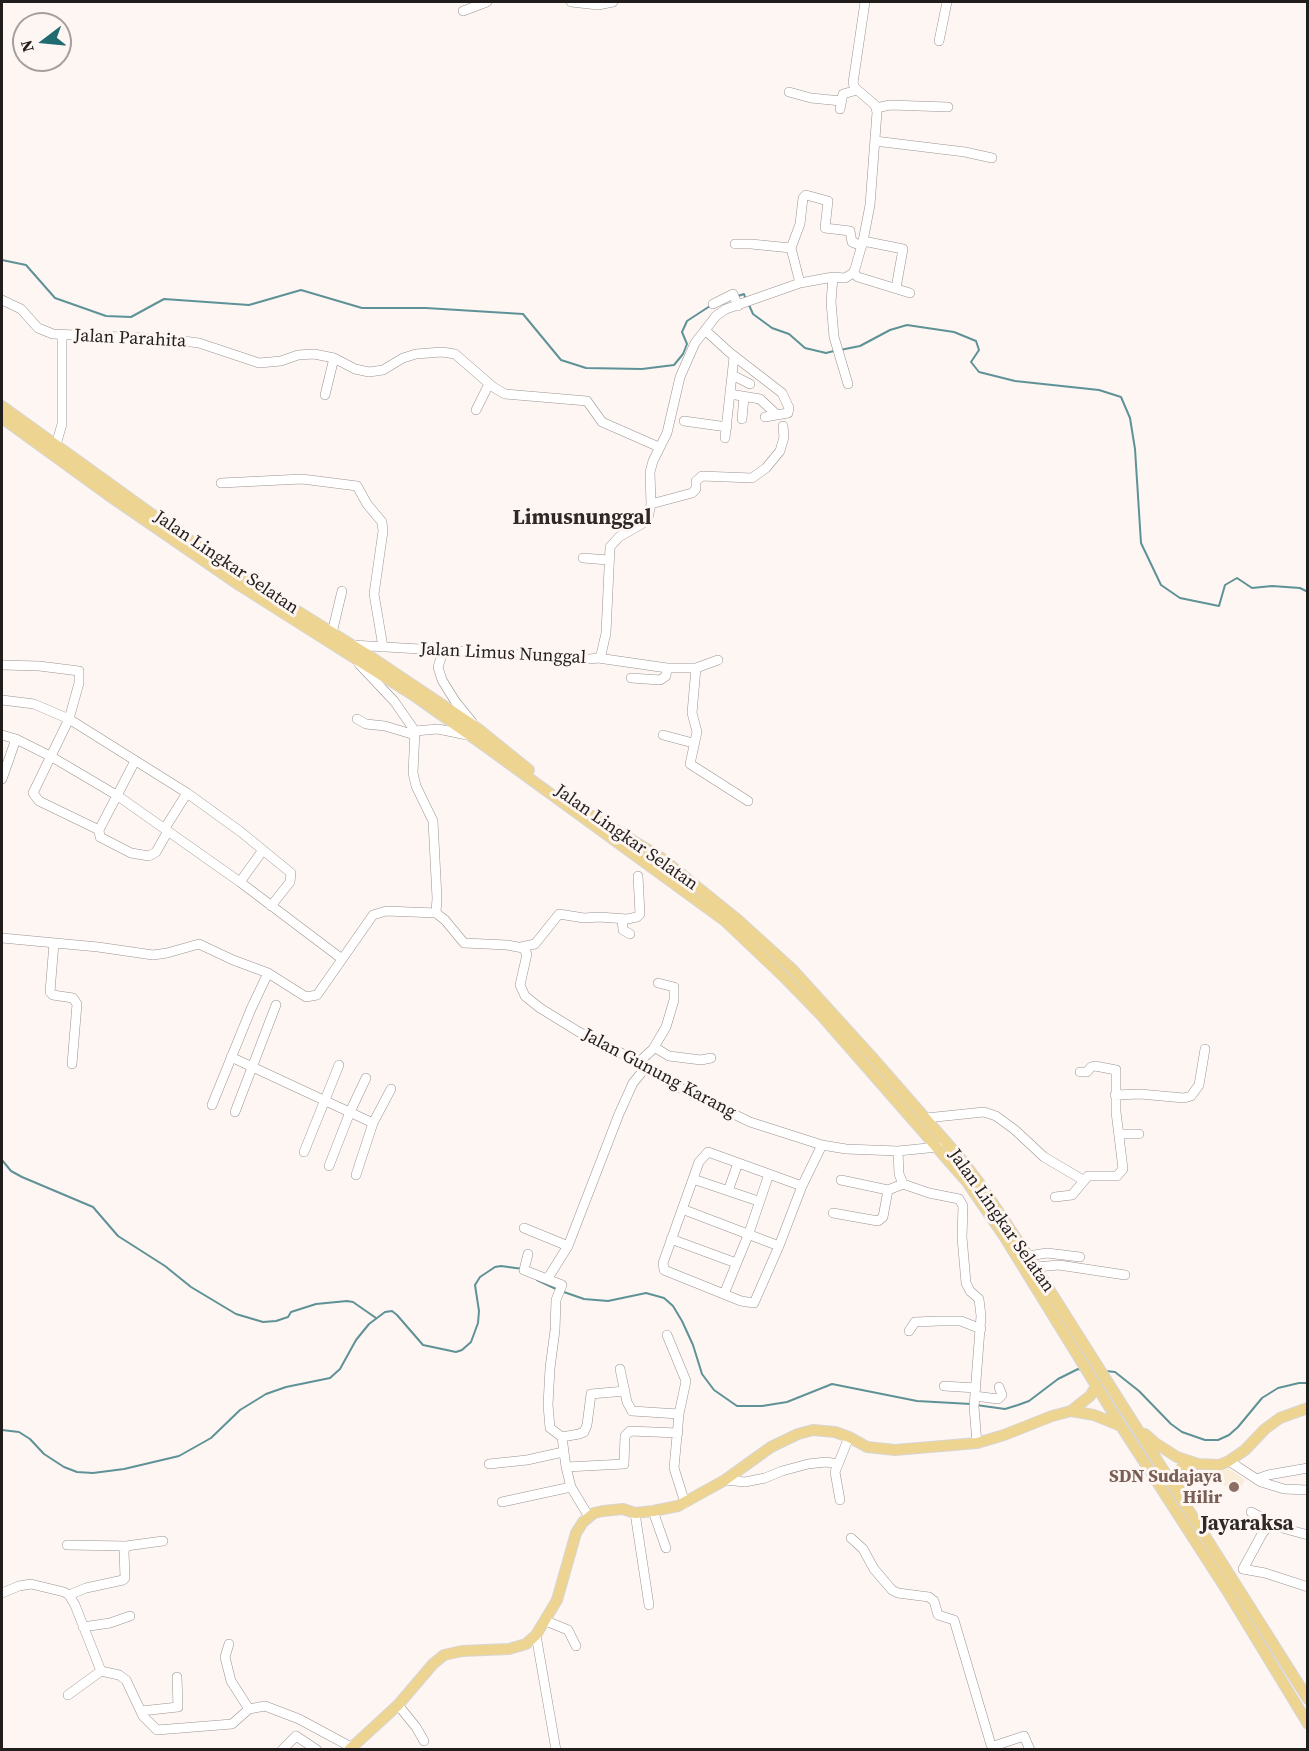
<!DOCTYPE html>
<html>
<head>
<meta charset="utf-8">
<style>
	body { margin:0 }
	#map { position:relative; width:1309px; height:1751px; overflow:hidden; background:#fef6f3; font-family:"Source Serif 4",serif }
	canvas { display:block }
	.frame { position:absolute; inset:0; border:3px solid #201d1c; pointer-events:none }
	.north { position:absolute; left:12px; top:12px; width:60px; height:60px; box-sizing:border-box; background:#fef6f3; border:2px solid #a59f9d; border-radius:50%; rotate:254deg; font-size:16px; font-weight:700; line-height:24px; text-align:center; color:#201d1c }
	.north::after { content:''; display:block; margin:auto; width:21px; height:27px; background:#1f6b6f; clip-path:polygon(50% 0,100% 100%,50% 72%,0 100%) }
</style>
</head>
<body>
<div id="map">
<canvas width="1309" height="1751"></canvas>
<div class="frame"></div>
<div class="north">N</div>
</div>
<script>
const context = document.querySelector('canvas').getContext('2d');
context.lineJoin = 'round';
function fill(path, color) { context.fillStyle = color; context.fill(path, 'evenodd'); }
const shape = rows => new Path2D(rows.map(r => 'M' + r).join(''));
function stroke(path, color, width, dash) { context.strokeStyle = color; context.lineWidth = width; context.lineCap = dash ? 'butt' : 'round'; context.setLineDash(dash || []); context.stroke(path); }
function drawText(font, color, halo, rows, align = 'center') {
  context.font = font + ' "Source Serif 4",serif'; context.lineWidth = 6; context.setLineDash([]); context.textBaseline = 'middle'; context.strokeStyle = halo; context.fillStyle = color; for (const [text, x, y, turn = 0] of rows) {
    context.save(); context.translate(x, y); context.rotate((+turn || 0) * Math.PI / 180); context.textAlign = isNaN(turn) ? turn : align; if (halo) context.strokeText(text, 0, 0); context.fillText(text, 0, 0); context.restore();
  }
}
fill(shape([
	[1228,1468,1245,1480,1238,1493,1207,1475]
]), '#f9edd8');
stroke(shape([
	[2,260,26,265,55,298,106,316,131,317,164,299,249,305,301,290,362,308,426,308,523,314,561,360,586,368,642,369,674,365,683,354,687,344,682,332,687,321,710,306],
	[738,296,744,294,746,300],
	[749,305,753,314,772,328,789,334,805,348,826,353,834,351],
	[840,350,860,346,890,330,907,325,954,332,976,341,979,350,971,362,979,372,1015,381,1099,390,1121,397,1130,418,1135,449,1141,543,1161,585,1180,598,1219,606,1225,585,1237,578,1252,588,1272,586,1300,588,1308,592],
	[2,1160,11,1171,22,1177,93,1207,118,1236,165,1266,191,1287,236,1314,263,1322,276,1321,288,1317,291,1312,316,1304,347,1301,353,1302,376,1318],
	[537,1280,556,1289],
	[561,1291,584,1299,608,1301,646,1293,664,1298,673,1306,682,1321,693,1345,702,1374,714,1390,737,1406,762,1406,787,1402,832,1384,917,1401,971,1404],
	[1106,1371,1115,1372,1139,1391,1171,1424,1182,1432,1205,1440,1218,1440,1229,1435,1238,1427,1262,1398,1278,1388,1299,1383,1308,1383],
	[976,1405,1005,1409,1018,1405,1029,1401,1058,1379,1078,1369,1082,1370],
	[2,1430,19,1432,30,1439,44,1454,64,1467,77,1472,93,1473,124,1469,179,1456,211,1438,240,1410,266,1394,286,1387,330,1378,340,1369,356,1340,369,1324,385,1312,392,1311,397,1315,423,1345,456,1352,462,1350,471,1342,478,1323,479,1311,475,1285,480,1277,495,1267,501,1266,523,1269]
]), '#5e9296', 2);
const minor = shape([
	[571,2,598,5,613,2],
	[463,11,487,2],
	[939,41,947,2],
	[789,92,811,98,841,101],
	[876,108,890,105,948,107],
	[840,109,843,94,857,90],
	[875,141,965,152,992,158],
	[863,241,903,249,896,288],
	[735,244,751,244,791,248,800,283],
	[791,248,800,224,803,198,806,195,828,201,825,228,850,231,852,242,862,246],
	[853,273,858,277,910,293],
	[833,277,831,302,834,337,848,384],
	[2,300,21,309,38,328,53,334,168,339,199,343,259,363,281,361,298,355,314,354,334,358,355,369,369,372,383,370,403,358,416,354,442,352,455,354,493,387,505,394,587,401,602,422,659,447],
	[713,304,733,294,738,306],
	[705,330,729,352,782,393,789,408,788,413,765,417],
	[732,375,750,384],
	[730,394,760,399,777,415],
	[325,395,334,358],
	[476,410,489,384],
	[742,419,744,397],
	[684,421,727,427],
	[725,438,734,357],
	[56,445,62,424,62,336],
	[221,483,302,479,357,486,367,504,382,522,383,531,374,594,383,647],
	[651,504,692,493,696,489,696,481,702,476,752,478,766,468,780,451,784,437,783,426],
	[583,558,608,560],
	[332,633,342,591],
	[352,645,590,659,598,658,601,655,606,633,610,547,619,537,645,522,648,518,651,504,650,472,653,461,667,433,680,377,695,343,716,316,726,309,800,283,833,277,845,278,853,273,855,269,863,241,870,205,877,112,875,105,855,88,853,83,865,2],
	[444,649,438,667,442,680,455,701,472,722],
	[598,658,667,668,696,668,692,713,697,732,690,764,748,801],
	[359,664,394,701,415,731],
	[2,665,39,666,79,671,79,683,69,719,33,793,39,801,99,830],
	[696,668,718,660],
	[631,678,660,680,666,676,667,668],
	[2,700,34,704,69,719,187,793,241,832,291,873,290,882,271,906],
	[357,719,366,724,385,726,415,735],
	[415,731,438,729,467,735],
	[2,735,16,739,52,757,118,796,240,882,342,959],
	[663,735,693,743],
	[135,761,99,830,100,837,131,853,149,856,156,852,168,831],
	[2,779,16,739],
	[165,828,187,793],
	[240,882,263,850],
	[436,913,445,920,464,943,507,945,523,948,527,954,520,985,525,996,540,1008,579,1032,639,1062,674,1085,750,1122,822,1145,846,1149,898,1151,899,1174,903,1184,929,1193,959,1199,963,1206,962,1237,966,1283,970,1291,979,1299,981,1316,974,1407,977,1443],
	[622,919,623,930,630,934],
	[2,938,98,947,153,955,167,953,199,944,233,960,268,973,306,997,317,995,373,915,386,911,436,913,437,898,433,821,416,786,413,773,415,731],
	[54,943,50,992,53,995,73,998,77,1004,72,1064],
	[521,947,535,944,559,914,584,918,599,917,627,919,637,917,640,914,638,876],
	[654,1047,669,1056,701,1060,711,1058],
	[231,1057,373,1123,356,1175],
	[639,1062,653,1049,666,1027,674,1000,674,987,658,983],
	[1115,1095,1140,1094,1184,1098,1191,1096,1199,1085,1205,1049],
	[212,1105,251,1009,268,973],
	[235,1112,276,1005],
	[926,1118,984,1112,996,1116,1015,1130,1044,1157,1083,1180],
	[373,1123,391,1089],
	[1119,1134,1139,1134],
	[898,1151,938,1147],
	[304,1152,339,1065],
	[329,1166,350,1112,366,1078],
	[693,1179,758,1201],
	[841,1180,888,1190,903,1184],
	[802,1186,708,1152,699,1162,663,1263,664,1270,741,1301,754,1303,779,1246,802,1186,822,1145],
	[728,1191,738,1163],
	[1055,1197,1072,1195,1088,1176,1117,1176,1123,1169,1116,1112,1116,1070,1095,1066,1091,1067,1087,1072,1080,1072],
	[682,1209,779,1246],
	[833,1213,878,1221,883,1217,888,1190],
	[524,1228,568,1246],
	[671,1239,736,1263],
	[528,1254,524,1270,562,1285,556,1300,555,1330,550,1368,548,1405,550,1428,562,1437,579,1434,584,1432,587,1425,591,1394,625,1391],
	[1028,1256,1047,1253,1080,1257],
	[1036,1267,1059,1265,1125,1275],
	[548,1278,568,1246,619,1114,633,1083,646,1067],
	[724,1294,749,1233,769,1174],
	[909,1331,915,1322,939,1321,961,1321,981,1329],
	[667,1335,686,1381,679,1414,674,1468,685,1503],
	[620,1369,627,1402,632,1411,679,1414],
	[944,1386,976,1388],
	[975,1396,998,1399,1002,1395,999,1387],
	[562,1437,566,1467,571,1487,589,1517],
	[1229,1461,1261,1482,1284,1489,1308,1490],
	[489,1464,527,1460,563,1452],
	[566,1467,624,1464,625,1436,630,1431,678,1433],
	[1257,1479,1268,1475,1308,1468],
	[725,1480,745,1482,765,1478,782,1471,808,1464,826,1462,838,1464],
	[840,1500,835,1472,849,1437],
	[502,1502,571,1487],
	[653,1511,666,1548],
	[1251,1512,1282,1528,1308,1535],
	[635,1513,649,1605],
	[1271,1523,1262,1534,1243,1569,1265,1573,1308,1587],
	[851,1538,863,1549,874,1569,892,1590,898,1593,929,1597,934,1601,938,1615,954,1620,991,1745,994,1746,1024,1736,1030,1750],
	[67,1545,126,1546,163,1541],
	[2,1593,19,1586,31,1584,64,1592,69,1595,75,1605,101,1671,119,1675,126,1680,143,1716,157,1730,232,1724,249,1709,265,1706,299,1719,351,1747],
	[69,1595,86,1588,123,1580,125,1578,124,1551,126,1546],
	[546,1621,568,1630,576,1646],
	[83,1627,110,1623,130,1616],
	[536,1635,556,1750],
	[229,1644,225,1657,231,1681,249,1709],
	[68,1695,101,1671],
	[398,1705,416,1727,424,1741],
	[141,1711,178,1707,177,1677],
	[282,1750,296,1736,317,1750]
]);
const major = shape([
	[2,406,149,512,243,577,368,655,477,728,529,770],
	[2,418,108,495,239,585,416,697,485,746,725,921,785,978,821,1015,967,1182,1004,1236,1121,1426,1226,1589,1308,1724],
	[593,816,660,857,738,920,793,970,872,1057,961,1159,980,1184,1028,1256,1308,1699],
	[1071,1411,1090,1396,1097,1385],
	[1145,1434,1155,1443,1177,1457,1198,1464,1219,1465,1229,1461,1245,1450,1265,1429,1280,1418,1308,1408],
	[1179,1490,1177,1479,1179,1472,1184,1465,1191,1462],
	[349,1750,398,1705,433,1664,444,1655,462,1651,509,1649,526,1644,536,1635,557,1600,576,1533,583,1522,594,1513,603,1511,623,1509,635,1513,653,1511,678,1506,725,1480,771,1447,798,1434,813,1430,835,1432,849,1437,867,1447,895,1450,977,1443,1004,1435,1052,1416,1071,1411,1094,1415,1121,1426]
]);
stroke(minor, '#9a9390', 10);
stroke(major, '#d7d6d6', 12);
stroke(minor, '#fff', 9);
stroke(major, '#eed491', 10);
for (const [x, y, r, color] of [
	[1234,1487,6,"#8d6e63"]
]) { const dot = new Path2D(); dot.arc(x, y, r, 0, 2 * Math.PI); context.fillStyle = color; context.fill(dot); stroke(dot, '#fef6f3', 2); }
drawText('18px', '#201d1c', '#fef6f3', [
	["Jalan Parahita",130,339,3],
	["Jalan Lingkar Selatan",226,563,34],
	["Jalan Limus Nunggal",503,654,3],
	["Jalan Lingkar Selatan",626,838,35],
	["Jalan Gunung Karang",659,1074,28],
	["Jalan Lingkar Selatan",1001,1221,55]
]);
drawText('bold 18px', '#785e54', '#fef6f3', [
	["SDN Sudajaya",1222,1477],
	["Hilir",1222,1498]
], 'right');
drawText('bold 21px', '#2e2826', '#fef6f3', [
	["Limusnunggal",582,519],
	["Jayaraksa",1247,1525]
]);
</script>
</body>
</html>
